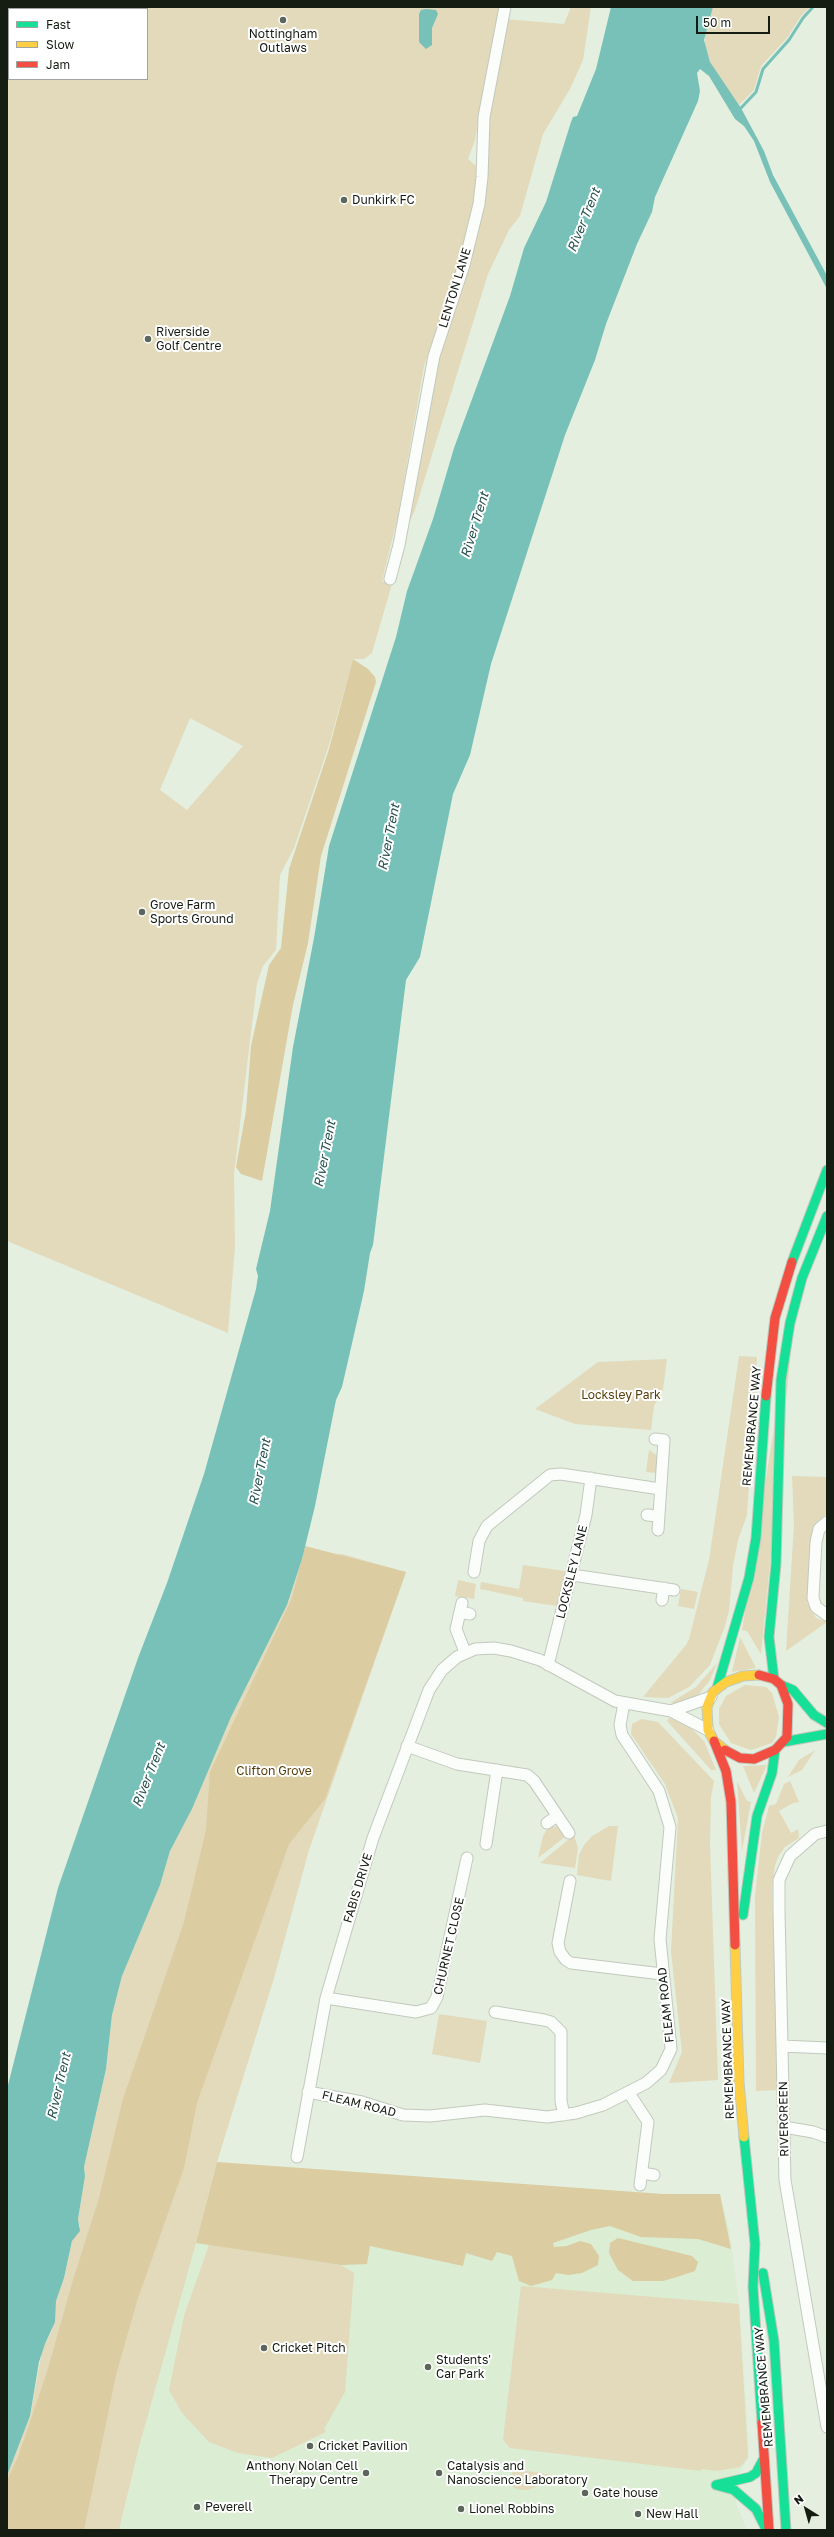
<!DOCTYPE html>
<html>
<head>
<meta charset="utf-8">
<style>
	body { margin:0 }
	#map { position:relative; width:834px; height:2537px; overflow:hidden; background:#e4efdf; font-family:"Golos Text",sans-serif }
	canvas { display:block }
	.frame { position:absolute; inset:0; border:8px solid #151c12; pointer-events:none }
	.legend { position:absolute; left:8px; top:8px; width:140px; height:72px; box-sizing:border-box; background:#fff; border:1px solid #a1a4a0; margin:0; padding:5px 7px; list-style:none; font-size:12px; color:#151c12 }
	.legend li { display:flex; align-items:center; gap:8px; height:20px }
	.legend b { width:20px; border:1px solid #a1a4a0 }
	.north { position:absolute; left:786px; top:2489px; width:40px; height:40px; -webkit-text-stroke:3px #fff; paint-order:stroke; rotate:323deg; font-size:11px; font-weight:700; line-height:16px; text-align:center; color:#151c12 }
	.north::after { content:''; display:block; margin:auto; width:14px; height:18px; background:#151c12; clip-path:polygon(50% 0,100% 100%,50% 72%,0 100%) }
	.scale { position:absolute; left:696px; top:16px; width:74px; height:18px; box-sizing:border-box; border:2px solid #151c12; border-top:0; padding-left:5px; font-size:12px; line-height:14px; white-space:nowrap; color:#151c12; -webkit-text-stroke:3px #fff; paint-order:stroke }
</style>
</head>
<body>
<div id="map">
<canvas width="834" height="2537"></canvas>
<div class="frame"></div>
<ul class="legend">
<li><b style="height:5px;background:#16e098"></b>Fast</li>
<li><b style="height:5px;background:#ffcf43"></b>Slow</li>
<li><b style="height:5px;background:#f24e42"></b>Jam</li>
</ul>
<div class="north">N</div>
<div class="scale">50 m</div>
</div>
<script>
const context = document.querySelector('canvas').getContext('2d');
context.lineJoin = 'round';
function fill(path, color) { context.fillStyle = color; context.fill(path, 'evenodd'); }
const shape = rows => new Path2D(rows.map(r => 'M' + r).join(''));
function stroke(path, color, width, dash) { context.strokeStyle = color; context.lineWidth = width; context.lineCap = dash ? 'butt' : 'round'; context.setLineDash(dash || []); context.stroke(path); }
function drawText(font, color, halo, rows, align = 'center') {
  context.font = font + ' "Golos Text",sans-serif'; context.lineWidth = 4; context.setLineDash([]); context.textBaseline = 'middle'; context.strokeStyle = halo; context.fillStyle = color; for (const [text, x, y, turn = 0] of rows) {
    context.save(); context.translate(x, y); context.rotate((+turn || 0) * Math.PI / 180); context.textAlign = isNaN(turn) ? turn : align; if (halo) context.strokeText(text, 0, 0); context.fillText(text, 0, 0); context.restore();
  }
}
fill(shape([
	[217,2162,663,2194,720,2194,730,2234,739,2304,749,2450,748,2458,736,2479,736,2503,747,2530,119,2530,139,2447]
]), '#dbedd3');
fill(shape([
	[7,7,499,7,475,140,468,159,477,167,477,186,464,249,424,366,398,516,382,581,392,584,372,653,364,659,353,659,329,745,294,848,280,875,276,950,263,966,257,983,234,1174,235,1246,228,1333,7,1241],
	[9,9,147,9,147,79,9,79],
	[190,718,243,746,187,810,160,790],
	[571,7,591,7,583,60,570,89,543,134,520,216,509,230,488,274,415,510,404,535,439,354,469,260,488,125,505,19,564,24],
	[713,7,810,7,801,16,787,38,761,66,754,90,739,105,712,67,705,47,705,32],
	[799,1270,761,1654,747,1631,742,1630],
	[739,1356,757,1357,747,1515,738,1540,733,1566,729,1611,725,1626,710,1665,689,1687,668,1698,643,1697,686,1645,689,1639,709,1560],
	[667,1359,663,1390,654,1406,651,1430,575,1424,535,1409,598,1362],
	[649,1450,658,1456,657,1473,646,1472],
	[792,1476,827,1477,827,1513,816,1523,813,1534,807,1602,816,1618,827,1622,786,1651,794,1525],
	[342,1554,406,1572,309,1850,274,1978,217,2162,196,2243,139,2447,119,2530,7,2530,7,2476,30,2416,42,2351,52,2330,56,2301,64,2278,72,2241,80,2227,78,2219,85,2176,84,2167,106,2069,112,2015,122,1976,160,1885,170,1851,192,1809,231,1717,287,1605,302,1559],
	[523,1565,565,1571,557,1606,523,1601,523,1598,480,1589,481,1582,519,1589],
	[458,1580,476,1584,474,1599,455,1596],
	[681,1589,698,1592,694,1609,678,1606],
	[740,1637,756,1668,732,1672],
	[717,1663,710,1680,698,1695,681,1703,670,1703,696,1687],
	[745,1685,766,1687,772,1693,779,1717,776,1737,772,1743,751,1750,731,1743,719,1724,719,1709,726,1696],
	[670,1717,691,1728,704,1741,716,1770,711,1770,676,1731,667,1721],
	[642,1719,658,1722,714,1781,711,1797,710,1843,718,2080,669,2083,682,2052,671,1952,678,1818,665,1784,631,1734,632,1724],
	[815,1750,802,1770,788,1777,799,1760],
	[767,1765,754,1793,743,1766],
	[737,1781,747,1801,751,1802,742,1851],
	[790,1781,799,1802,793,1803,779,1811,791,1833,798,1829,799,1838,785,1847,779,1855,775,1865,772,1889,778,2090,756,2091,755,1896,762,1833,769,1806,776,1804,784,1784],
	[553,1826,560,1828,566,1836,538,1858,543,1836,548,1828],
	[609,1826,618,1826,611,1881,577,1875,579,1855,584,1845,592,1836],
	[574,1835,578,1848,575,1868,540,1863],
	[439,2014,487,2021,480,2063,432,2054],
	[209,2245,341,2265,354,2273,345,2392,324,2429,326,2432,272,2458,238,2453,209,2442,182,2413,169,2390,184,2316],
	[521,2286,739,2304,748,2458,740,2467,716,2471,702,2469,701,2471,510,2448,503,2440],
	[521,2470,553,2475,555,2479,528,2490,521,2490,514,2488,508,2480,513,2471]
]), '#e2dabb');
fill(shape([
	[353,659,368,669,375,677,376,682,321,856,308,943,293,1005,262,1181,241,1174,236,1167,246,1111,251,1046,269,965,281,948,289,869,329,749],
	[305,1546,406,1572,325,1799,289,1844,197,2103,184,2168,137,2301,116,2375,84,2530,7,2530,7,2480,18,2457,47,2372,73,2280,99,2198,123,2099,184,1922,206,1830,210,1772,292,1598],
	[217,2162,663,2194,720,2194,731,2249,698,2239,641,2237,610,2226,591,2230,553,2243,554,2247,567,2246,580,2241,591,2244,599,2256,598,2265,582,2273,568,2275,556,2273,552,2280,531,2286,519,2281,512,2256,497,2252,492,2261,466,2253,463,2266,370,2246,367,2264,341,2265,209,2245,196,2243],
	[618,2238,692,2256,698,2262,695,2271,677,2277,663,2281,633,2281,618,2270,609,2253,610,2243]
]), '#dbcca1');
fill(shape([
	[611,7,713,7,704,40,710,62,741,108,764,151,773,175,824,270,827,276,827,289,770,182,754,141,744,126,735,119,709,76,700,69,697,73,700,91,698,101,655,197,652,212,637,244,606,324,595,360,565,435,491,664,470,755,453,794,420,957,406,980,373,1245,370,1253,364,1291,342,1387,336,1400,315,1506,302,1559,287,1605,231,1717,192,1809,170,1851,160,1885,122,1976,112,2015,106,2069,84,2167,85,2176,78,2219,80,2231,72,2241,64,2278,56,2301,55,2322,45,2344,39,2362,30,2416,7,2476,7,2089,58,1888,138,1658,167,1583,204,1474,256,1289,258,1276,256,1269,270,1211,293,1047,314,938,329,846,396,637,407,591,433,519,454,448,510,296,524,248,546,202,571,122,573,117,577,116,596,69],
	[426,9,436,10,438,14,432,28,432,45,426,49,419,42,419,14,421,10]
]), '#78c1b8');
stroke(shape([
	[741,108,756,92,763,69,789,40,803,18,813,7]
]), '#78c1b8', 3);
const street = shape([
	[390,579,399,545,434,356,464,265,479,204,482,177,484,117,505,7],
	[655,1439,664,1440,658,1530],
	[647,1515,659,1516],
	[827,1522,819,1529,816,1542,813,1598,816,1607,827,1615],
	[474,1572,479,1541,487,1526,550,1475,561,1474,660,1489],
	[572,1575,674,1590],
	[662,1600,664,1588],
	[462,1603,456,1629,465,1652],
	[460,1612,470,1614],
	[548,1665,586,1515,591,1478],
	[671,1711,711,1697],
	[407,1746,457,1764,527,1775,534,1781,569,1833],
	[547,1823,557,1816],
	[827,1831,815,1834,790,1856,779,1880,779,1912,785,2180,827,2427],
	[486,1844,497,1770],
	[570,1881,558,1943,560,1952,566,1960,571,1963,662,1974],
	[326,1998,416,2012,431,2008,437,1997,467,1858],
	[495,2012,544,2020,551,2022,561,2032,561,2101,564,2115],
	[782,2046,827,2048],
	[308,2092,362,2102,403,2115,430,2116,485,2110,547,2117,576,2113,603,2105,646,2083,661,2070,671,2049,660,1939,670,1827,659,1791,622,1735,620,1725,624,1703],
	[629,2093,648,2122,640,2185],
	[784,2127,813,2132,827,2137],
	[297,2157,326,1998,373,1838,429,1690,442,1670,457,1657,475,1649,494,1648,511,1651,540,1660,615,1701,671,1711,708,1730],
	[642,2173,654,2175]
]);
const fast = shape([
	[792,1262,827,1170],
	[774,1679,769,1637,776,1564,781,1380,790,1323,802,1278,827,1216],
	[781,1685,793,1690,814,1715,827,1723],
	[717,1688,749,1578,756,1538,766,1396],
	[783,1742,827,1734],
	[743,1915,757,1816,772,1773,775,1750],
	[744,2137,755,2244,753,2287,762,2423],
	[763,2273,774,2341,786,2530],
	[716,2485,734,2490,756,2509,766,2529],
	[716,2485,750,2477,756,2473,763,2460]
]);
const slow = shape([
	[725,1750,714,1741,708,1730,707,1707,713,1692,726,1682,743,1676,759,1675],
	[735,1945,739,2082,744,2137]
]);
const jam = shape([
	[766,1396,775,1318,792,1262],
	[714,1741,726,1771,731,1802,735,1945],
	[725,1750,740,1758,754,1759,775,1750,787,1737,788,1704,781,1685,774,1679,759,1675],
	[762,2423,769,2530]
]);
stroke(street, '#c1c9bd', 13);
stroke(fast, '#c1c9bd', 11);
stroke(slow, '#c1c9bd', 11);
stroke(jam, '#c1c9bd', 11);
stroke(street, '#fbfdfa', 11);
stroke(fast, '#16e098', 9);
stroke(slow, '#ffcf43', 9);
stroke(jam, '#f24e42', 9);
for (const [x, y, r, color] of [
	[283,20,4,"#5d665a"],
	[344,200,4,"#5d665a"],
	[148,339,4,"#5d665a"],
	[142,912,4,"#5d665a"],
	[264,2348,4,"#5d665a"],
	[428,2367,4,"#5d665a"],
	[310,2446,4,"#5d665a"],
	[366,2473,4,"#5d665a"],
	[439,2473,4,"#5d665a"],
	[585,2493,4,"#5d665a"],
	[197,2507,4,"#5d665a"],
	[461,2509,4,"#5d665a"],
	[638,2514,4,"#5d665a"]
]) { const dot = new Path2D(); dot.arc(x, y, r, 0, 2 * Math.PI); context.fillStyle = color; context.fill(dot); stroke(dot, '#fff', 1.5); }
drawText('12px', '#151c12', '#fff', [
	["Nottingham",283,34,"center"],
	["Outlaws",283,48,"center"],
	["Dunkirk FC",352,200],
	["Riverside",156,332],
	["Golf Centre",156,346],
	["Grove Farm",150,905],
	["Sports Ground",150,919],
	["Cricket Pitch",272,2348],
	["Students'",436,2360],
	["Car Park",436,2374],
	["Cricket Pavilion",318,2446],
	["Anthony Nolan Cell",358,2466,"right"],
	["Therapy Centre",358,2480,"right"],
	["Catalysis and",447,2466],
	["Nanoscience Laboratory",447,2480],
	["Gate house",593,2493],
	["Peverell",205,2507],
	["Lionel Robbins",469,2509],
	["New Hall",646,2514]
], 'left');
drawText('12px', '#151c12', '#fff', [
	["LENTON LANE",455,288,-73],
	["REMEMBRANCE WAY",752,1426,-85],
	["LOCKSLEY LANE",572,1572,-76],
	["FABIS DRIVE",358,1888,-73],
	["CHURNET CLOSE",449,1946,-77],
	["FLEAM ROAD",666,2005,-96],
	["REMEMBRANCE WAY",728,2059,-92],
	["FLEAM ROAD",359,2104,14],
	["RIVERGREEN",784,2119,-91],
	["REMEMBRANCE WAY",764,2387,-95]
]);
drawText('12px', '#563e09', '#fff', [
	["Locksley Park",621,1395],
	["Clifton Grove",274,1771]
]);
drawText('italic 13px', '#25514f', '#fff', [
	["River Trent",584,220,-68],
	["River Trent",475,525,-73],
	["River Trent",389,837,-79],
	["River Trent",325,1154,-79],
	["River Trent",260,1472,-79],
	["River Trent",149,1775,-68],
	["River Trent",59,2086,-77]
]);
</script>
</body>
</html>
